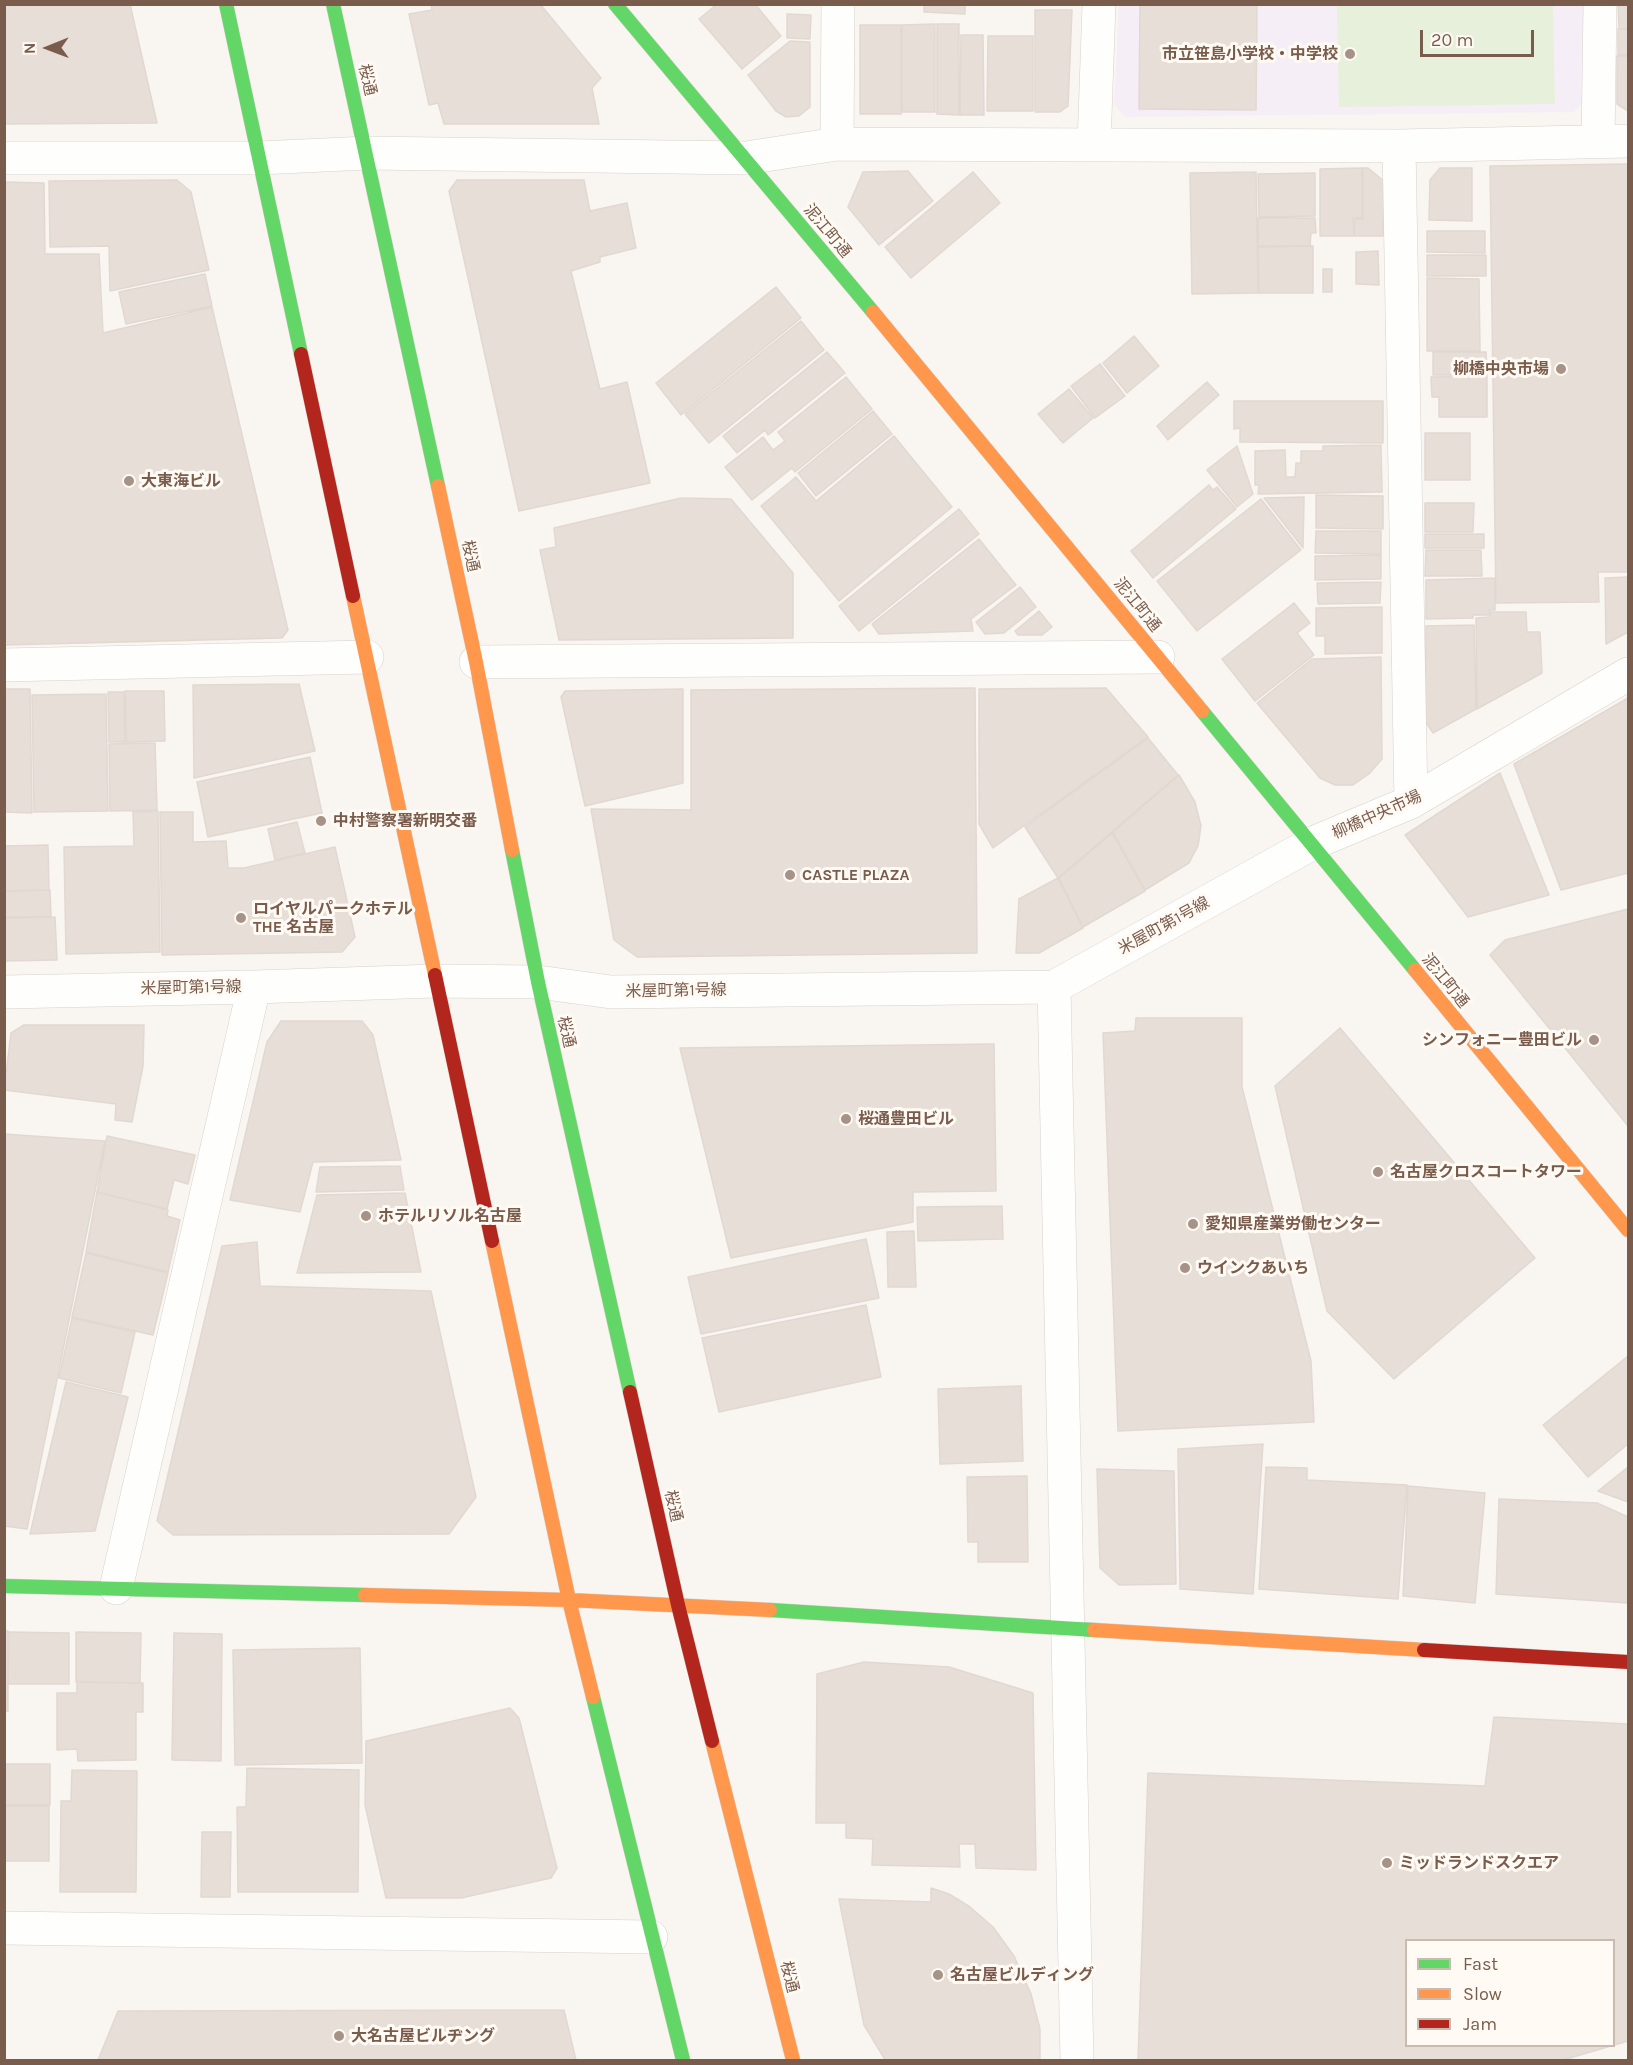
<!DOCTYPE html>
<html>
<head>
<meta charset="utf-8">
<style>
	body { margin:0 }
	#map { position:relative; width:1633px; height:2065px; overflow:hidden; background:#f9f5f0; font-family:Karla,sans-serif }
	canvas { display:block }
	.frame { position:absolute; inset:0; border:6px solid #7a5c4d; pointer-events:none }
	.legend { position:absolute; left:1405px; top:1939px; width:210px; height:108px; box-sizing:border-box; background:#fffaf3; border:2px solid #cabbb1; margin:0; padding:8px 10px; list-style:none; font-size:18px; color:#7a5c4d }
	.legend li { display:flex; align-items:center; gap:12px; height:30px }
	.legend b { width:30px; border:2px solid #cabbb1 }
	.north { position:absolute; left:18px; top:18px; width:60px; height:60px; -webkit-text-stroke:4px #fffaf3; paint-order:stroke; rotate:269deg; font-size:16px; font-weight:700; line-height:24px; text-align:center; color:#7a5c4d }
	.north::after { content:''; display:block; margin:auto; width:21px; height:27px; background:#7a5c4d; clip-path:polygon(50% 0,100% 100%,50% 72%,0 100%) }
	.scale { position:absolute; left:1420px; top:30px; width:114px; height:27px; box-sizing:border-box; border:3px solid #7a5c4d; border-top:0; padding-left:8px; font-size:18px; line-height:21px; white-space:nowrap; color:#7a5c4d; -webkit-text-stroke:4px #fffaf3; paint-order:stroke }
</style>
</head>
<body>
<div id="map">
<canvas width="1633" height="2065"></canvas>
<div class="frame"></div>
<ul class="legend">
<li><b style="height:8px;background:#63d668"></b>Fast</li>
<li><b style="height:8px;background:#ff974d"></b>Slow</li>
<li><b style="height:8px;background:#b3261e"></b>Jam</li>
</ul>
<div class="north">N</div>
<div class="scale">20 m</div>
</div>
<script>
const context = document.querySelector('canvas').getContext('2d');
context.lineJoin = 'round';
function fill(path, color) { context.fillStyle = color; context.fill(path, 'evenodd'); }
const shape = rows => new Path2D(rows.map(r => 'M' + r).join(''));
function stroke(path, color, width, dash) { context.strokeStyle = color; context.lineWidth = width; context.lineCap = dash ? 'butt' : 'round'; context.setLineDash(dash || []); context.stroke(path); }
function drawText(font, color, halo, rows, align = 'center') {
  context.font = font + ' Karla,"Noto Sans JP",sans-serif'; context.lineWidth = 6; context.setLineDash([]); context.textBaseline = 'middle'; context.strokeStyle = halo; context.fillStyle = color; for (const [text, x, y, turn = 0] of rows) {
    context.save(); context.translate(x, y); context.rotate((+turn || 0) * Math.PI / 180); context.textAlign = isNaN(turn) ? turn : align; if (halo) context.strokeText(text, 0, 0); context.fillText(text, 0, 0); context.restore();
  }
}
fill(shape([
	[1119,5,1584,5,1582,103,1574,112,1125,117,1114,105]
]), '#f6eef6');
fill(shape([
	[1337,5,1553,5,1555,104,1339,107]
]), '#e7f0db');
const building = shape([
	[4,4,130,4,157,123,4,124,4,4],
	[431,4,540,4,601,78,592,88,599,124,444,124,438,103,429,105,409,14,432,10,431,4],
	[717,4,755,4,781,36,742,69,699,19,717,4],
	[924,4,965,4,965,14,924,12,924,4],
	[1140,4,1257,4,1256,110,1139,109,1140,4],
	[1618,4,1628,4,1628,29,1619,29,1618,4],
	[1035,10,1072,10,1068,106,1060,112,1035,112,1035,10],
	[787,14,811,15,810,39,787,38,787,14],
	[935,24,935,112,902,112,902,25,935,24],
	[937,24,959,24,959,115,937,114,937,24],
	[860,25,901,25,901,114,860,114,860,25],
	[1618,29,1628,29,1628,55,1618,55,1618,29],
	[961,35,983,35,984,115,960,115,961,35],
	[988,36,1033,36,1033,111,987,111,988,36],
	[790,41,810,42,810,107,799,116,786,117,776,111,748,75,790,41],
	[1617,56,1628,56,1628,111,1617,104,1617,56],
	[1628,164,1628,572,1598,572,1599,602,1496,603,1490,166,1628,164],
	[1362,168,1362,218,1353,218,1354,236,1320,236,1320,169,1362,168],
	[1363,168,1368,168,1384,181,1383,236,1354,236,1355,219,1363,219,1363,168],
	[1440,168,1472,168,1472,221,1429,220,1430,180,1440,168],
	[908,171,933,201,879,245,848,207,863,172,908,171],
	[973,172,1000,203,911,278,885,247,973,172],
	[1256,172,1258,293,1192,294,1190,173,1256,172],
	[1315,173,1315,216,1259,217,1258,174,1315,173],
	[177,180,191,192,209,270,110,291,109,246,50,247,49,181,177,180],
	[457,180,584,180,590,211,627,203,636,248,600,257,600,262,571,271,600,389,627,382,650,483,519,511,449,191,457,180],
	[4,182,44,183,45,254,99,254,103,333,212,307,288,630,282,638,4,645,4,182],
	[1258,218,1315,218,1316,233,1311,233,1310,246,1258,246,1258,218],
	[1427,231,1485,231,1485,253,1427,252,1427,231],
	[1313,246,1313,293,1259,293,1258,247,1313,246],
	[1378,251,1379,285,1356,284,1356,252,1378,251],
	[1427,255,1486,255,1486,276,1427,276,1427,255],
	[1323,269,1332,269,1332,292,1323,292,1323,269],
	[205,274,212,306,126,324,119,292,205,274],
	[1427,278,1479,279,1480,351,1427,351,1427,278],
	[776,287,801,318,681,415,656,383,776,287],
	[801,321,824,350,709,443,685,414,801,321],
	[1134,336,1159,366,1127,393,1103,363,1134,336],
	[827,352,845,373,768,435,765,430,737,453,723,436,827,352],
	[1433,352,1486,352,1487,375,1433,375,1433,352],
	[1100,364,1125,396,1095,418,1071,386,1100,364],
	[1487,376,1487,417,1439,417,1439,397,1432,397,1431,377,1487,376],
	[846,377,872,409,795,472,792,468,752,500,725,467,763,437,773,450,785,441,778,432,846,377],
	[1207,382,1219,395,1168,440,1157,426,1207,382],
	[1069,389,1093,418,1063,443,1038,414,1069,389],
	[1234,401,1383,401,1383,443,1240,442,1240,428,1234,429,1234,401],
	[873,411,892,434,816,496,798,473,873,411],
	[1425,433,1470,433,1470,480,1425,480,1425,433],
	[894,436,952,507,839,601,761,506,796,477,816,501,894,436],
	[1381,445,1382,492,1258,494,1259,485,1255,485,1255,451,1285,450,1286,477,1295,477,1296,463,1301,463,1301,451,1323,451,1323,446,1381,445],
	[1237,446,1253,494,1237,507,1207,470,1237,446],
	[1209,485,1213,490,1217,487,1236,509,1153,578,1131,551,1209,485],
	[1316,495,1383,496,1383,529,1316,528,1316,495],
	[1304,497,1303,548,1264,498,1304,497],
	[681,498,731,499,793,573,793,638,559,640,540,550,556,547,554,528,681,498],
	[1261,499,1301,550,1197,631,1157,581,1261,499],
	[1425,503,1474,503,1473,532,1425,532,1425,503],
	[959,509,979,534,859,631,839,606,959,509],
	[1316,531,1381,531,1381,554,1315,553,1316,531],
	[1425,534,1484,534,1484,548,1425,548,1425,534],
	[979,539,1016,585,971,619,973,631,879,634,872,624,979,539],
	[1426,550,1481,550,1482,576,1425,576,1426,550],
	[1381,555,1381,579,1315,580,1315,556,1381,555],
	[1628,577,1628,632,1606,644,1605,578,1628,577],
	[1495,578,1495,610,1489,610,1489,615,1473,615,1473,618,1426,619,1426,580,1495,578],
	[1381,582,1380,603,1318,604,1317,583,1381,582],
	[1020,587,1036,607,1004,633,985,634,976,622,1020,587],
	[1294,603,1310,623,1297,633,1314,655,1255,701,1222,659,1294,603],
	[1382,607,1382,653,1325,654,1325,636,1316,636,1316,608,1382,607],
	[1039,611,1052,627,1042,635,1018,635,1015,631,1039,611],
	[1490,612,1526,612,1527,632,1540,632,1542,673,1477,709,1476,618,1490,617,1490,612],
	[1474,625,1476,709,1433,733,1425,721,1426,626,1474,625],
	[1381,657,1382,759,1369,774,1353,785,1335,785,1320,778,1257,703,1312,659,1381,657],
	[299,684,315,751,194,778,193,685,299,684],
	[975,688,977,953,637,957,614,940,591,809,691,810,691,690,975,688],
	[1106,688,1148,737,993,848,979,824,979,689,1106,688],
	[4,689,30,689,32,813,4,812,4,689],
	[683,689,683,783,585,806,561,697,565,691,683,689],
	[125,691,164,691,165,741,126,742,125,691],
	[108,692,124,692,125,742,109,742,108,692],
	[106,694,108,811,34,812,32,695,106,694],
	[1628,698,1628,873,1561,890,1514,764,1628,698],
	[1148,738,1178,775,1058,878,1025,827,1148,738],
	[155,743,157,810,110,811,109,744,155,743],
	[310,757,322,813,208,837,197,782,310,757],
	[1500,773,1549,895,1468,917,1405,835,1500,773],
	[1179,775,1195,802,1201,826,1198,846,1189,863,1145,890,1113,832,1179,775],
	[158,811,160,952,66,954,64,847,134,846,133,812,158,811],
	[160,812,193,812,193,842,226,841,228,868,244,868,335,847,355,937,342,952,162,955,160,812],
	[297,822,305,853,275,860,268,829,297,822],
	[1112,833,1145,891,1083,927,1059,878,1112,833],
	[48,845,49,890,4,891,4,846,48,845],
	[1058,878,1083,928,1039,953,1016,953,1019,899,1058,878],
	[50,890,51,917,4,917,4,891,50,890],
	[1628,909,1628,1126,1490,955,1505,940,1628,909],
	[55,917,57,960,4,961,4,918,55,917],
	[1136,1018,1242,1018,1242,1087,1311,1361,1314,1422,1118,1431,1103,1033,1135,1031,1136,1018],
	[281,1021,362,1021,373,1035,401,1160,313,1162,300,1212,230,1200,267,1042,281,1021],
	[24,1025,144,1025,143,1066,132,1122,115,1120,116,1104,4,1090,11,1033,24,1025],
	[1340,1028,1535,1258,1394,1379,1327,1311,1275,1086,1340,1028],
	[994,1044,996,1191,913,1192,913,1222,731,1258,680,1048,994,1044],
	[4,1134,105,1141,27,1529,4,1526,4,1134],
	[107,1136,195,1155,188,1184,174,1180,167,1209,97,1192,107,1136],
	[400,1166,404,1190,316,1192,320,1167,400,1166],
	[97,1192,168,1210,167,1216,180,1220,168,1272,86,1252,97,1192],
	[405,1193,421,1272,297,1273,317,1195,405,1193],
	[1002,1206,1003,1239,918,1241,917,1207,1002,1206],
	[914,1231,916,1287,888,1287,887,1232,914,1231],
	[866,1239,879,1298,701,1334,688,1277,866,1239],
	[257,1242,260,1286,431,1291,476,1497,449,1534,173,1535,157,1521,222,1246,257,1242],
	[86,1253,168,1273,153,1335,72,1317,86,1253],
	[866,1305,881,1377,719,1412,702,1338,866,1305],
	[72,1318,135,1332,121,1393,59,1378,72,1318],
	[1628,1356,1628,1444,1588,1477,1543,1425,1628,1356],
	[66,1382,128,1397,95,1531,30,1534,66,1382],
	[1021,1386,1023,1461,940,1464,938,1389,1021,1386],
	[1263,1444,1253,1594,1180,1589,1178,1449,1263,1444],
	[1266,1467,1307,1468,1307,1480,1407,1485,1398,1599,1259,1589,1266,1467],
	[1628,1467,1628,1502,1598,1491,1628,1467],
	[1097,1469,1174,1471,1176,1584,1119,1585,1100,1568,1097,1469],
	[1027,1476,1028,1562,978,1562,978,1542,968,1542,967,1477,1027,1476],
	[1408,1486,1485,1493,1475,1603,1403,1596,1408,1486],
	[1499,1499,1597,1503,1628,1517,1628,1603,1496,1594,1499,1499],
	[4,1631,8,1631,8,1711,4,1711,4,1631],
	[9,1632,69,1633,69,1684,8,1684,9,1632],
	[76,1632,141,1633,140,1683,76,1682,76,1632],
	[174,1633,222,1634,221,1761,172,1760,174,1633],
	[360,1648,362,1763,235,1765,233,1650,360,1648],
	[864,1662,949,1667,1033,1693,1036,1870,976,1868,975,1844,959,1844,960,1867,872,1865,873,1839,846,1838,846,1823,816,1823,817,1674,864,1662],
	[77,1682,143,1683,143,1712,136,1712,136,1760,78,1761,77,1749,57,1750,57,1693,77,1693,77,1682],
	[510,1708,519,1718,557,1868,551,1878,461,1898,386,1898,365,1805,366,1741,510,1708],
	[1494,1717,1628,1724,1628,2041,1563,2060,1138,2060,1148,1773,1485,1786,1494,1717],
	[1406,1940,1614,1940,1614,2046,1406,2046,1406,1940],
	[4,1764,50,1764,50,1805,4,1805,4,1764],
	[247,1768,359,1770,358,1892,238,1892,237,1807,246,1807,247,1768],
	[72,1770,137,1771,136,1892,60,1892,61,1801,71,1801,72,1770],
	[4,1806,49,1806,49,1861,4,1861,4,1806],
	[202,1832,231,1832,230,1897,201,1897,202,1832],
	[931,1888,949,1894,970,1907,993,1927,1014,1956,1031,1994,1040,2029,1040,2060,886,2060,884,2058,864,2025,839,1899,931,1902,931,1888],
	[564,2010,576,2060,98,2060,118,2011,564,2010]
]);
fill(building, '#e6ded7');
stroke(building, '#e2d8d2', 1.5);
const street = shape([
	[1598,142,1600,4],
	[837,144,838,4],
	[1094,145,1099,4],
	[1399,146,1411,802],
	[4,158,259,158,367,153,746,158,837,144,1399,146,1628,141],
	[476,662,1158,657],
	[4,665,367,657],
	[1054,987,1077,2060],
	[4,992,254,987,435,981,538,982,611,992,1054,987,1311,844,1411,802,1628,674],
	[116,1588,254,987],
	[4,1928,651,1937]
]);
const fast = shape([
	[226,4,301,354],
	[333,4,438,486],
	[615,4,873,312],
	[1202,711,1415,970],
	[512,850,538,982,630,1392],
	[4,1586,365,1595],
	[770,1610,1094,1630],
	[593,1697,683,2060]
]);
const slow = shape([
	[873,312,1202,711],
	[438,486,476,662,512,850],
	[353,596,435,975],
	[1415,970,1628,1230],
	[492,1241,569,1600,593,1697],
	[365,1595,569,1600,770,1610],
	[1094,1630,1424,1650],
	[712,1741,793,2060]
]);
const jam = shape([
	[301,354,353,596],
	[435,975,492,1241],
	[630,1392,678,1605,712,1741],
	[1424,1650,1628,1662]
]);
stroke(street, '#d7d1cb', 34);
stroke(fast, '#d9d2cb', 15);
stroke(slow, '#d9d2cb', 15);
stroke(jam, '#d9d2cb', 15);
stroke(street, '#fefefd', 33);
stroke(fast, '#63d668', 14);
stroke(slow, '#ff974d', 14);
stroke(jam, '#b3261e', 14);
for (const [x, y, r, color] of [
	[1350,54,6,"#a69286"],
	[1561,369,6,"#a69286"],
	[129,481,6,"#a69286"],
	[321,821,6,"#a69286"],
	[790,875,6,"#a69286"],
	[241,918,6,"#a69286"],
	[1594,1040,6,"#a69286"],
	[846,1119,6,"#a69286"],
	[1378,1172,6,"#a69286"],
	[366,1216,6,"#a69286"],
	[1193,1224,6,"#a69286"],
	[1185,1268,6,"#a69286"],
	[1387,1863,6,"#a69286"],
	[938,1975,6,"#a69286"],
	[339,2036,6,"#a69286"]
]) { const dot = new Path2D(); dot.arc(x, y, r, 0, 2 * Math.PI); context.fillStyle = color; context.fill(dot); stroke(dot, '#fffaf3', 2); }
drawText('bold 16px', '#7a5c4d', '#fffaf3', [
	["市立笹島小学校・中学校",1338,54,"right"],
	["柳橋中央市場",1549,369,"right"],
	["大東海ビル",141,481],
	["中村警察署新明交番",333,821],
	["CASTLE PLAZA",802,875],
	["ロイヤルパークホテル",253,909],
	["THE 名古屋",253,927],
	["シンフォニー豊田ビル",1582,1040,"right"],
	["桜通豊田ビル",858,1119],
	["名古屋クロスコートタワー",1390,1172],
	["ホテルリソル名古屋",378,1216],
	["愛知県産業労働センター",1205,1224],
	["ウインクあいち",1197,1268],
	["ミッドランドスクエア",1399,1863],
	["名古屋ビルディング",950,1975],
	["大名古屋ビルヂング",351,2036]
], 'left');
drawText('16px', '#7a5c4d', '#fffaf3', [
	["桜通",367,80,77],
	["泥江町通",827,231,50],
	["桜通",470,556,78],
	["泥江町通",1137,605,51],
	["柳橋中央市場",1377,815,-24],
	["米屋町第1号線",1164,926,-29],
	["泥江町通",1445,981,51],
	["米屋町第1号線",191,988,-1],
	["米屋町第1号線",676,991,-1],
	["桜通",566,1032,77],
	["桜通",673,1506,77],
	["桜通",789,1977,76]
]);
</script>
</body>
</html>
